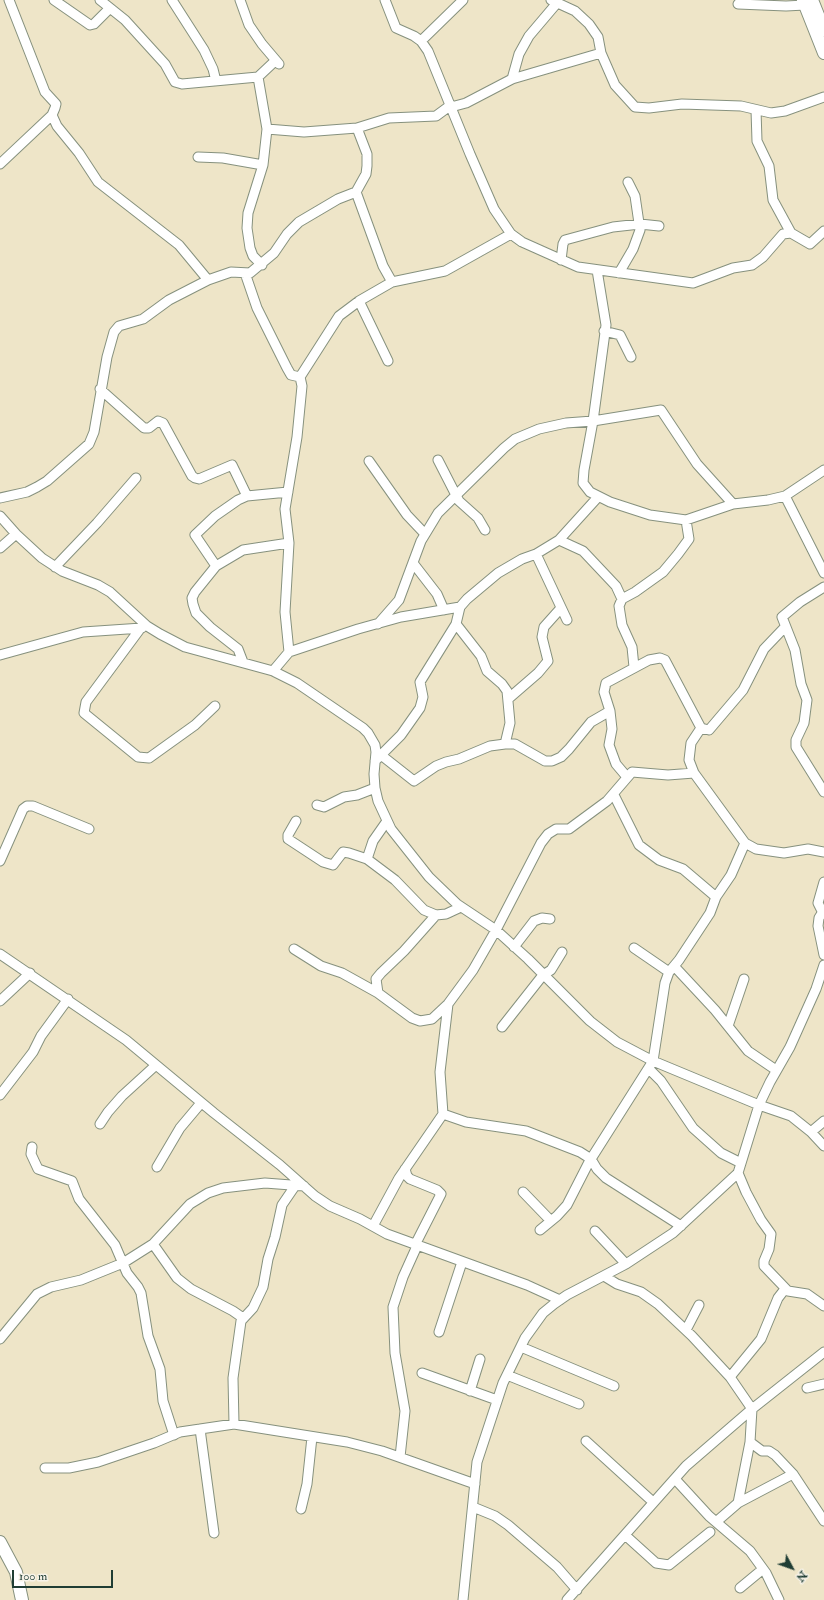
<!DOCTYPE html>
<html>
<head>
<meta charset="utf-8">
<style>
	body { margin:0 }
	#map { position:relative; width:824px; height:1600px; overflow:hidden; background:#eee5c8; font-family:"IM FELL Double Pica",serif }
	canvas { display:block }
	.north { position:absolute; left:772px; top:1548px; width:40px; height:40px; -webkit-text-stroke:3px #f7f3e8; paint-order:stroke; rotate:131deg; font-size:11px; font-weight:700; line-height:16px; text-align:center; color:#1f3d34 }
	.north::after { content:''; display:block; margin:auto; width:14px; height:18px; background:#1f3d34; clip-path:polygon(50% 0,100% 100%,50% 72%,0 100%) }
	.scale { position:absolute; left:12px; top:1570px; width:101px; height:18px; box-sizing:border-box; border:2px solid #1f3d34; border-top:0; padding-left:5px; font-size:12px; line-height:14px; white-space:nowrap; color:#1f3d34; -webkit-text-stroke:3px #f7f3e8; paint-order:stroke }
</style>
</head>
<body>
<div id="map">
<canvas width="824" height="1600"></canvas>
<div class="north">N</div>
<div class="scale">100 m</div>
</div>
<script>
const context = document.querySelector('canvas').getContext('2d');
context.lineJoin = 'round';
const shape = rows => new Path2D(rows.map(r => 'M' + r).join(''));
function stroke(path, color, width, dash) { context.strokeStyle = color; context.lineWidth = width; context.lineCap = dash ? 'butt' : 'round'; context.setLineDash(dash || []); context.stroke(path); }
const minor = shape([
	[54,0,90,25,94,24,110,8],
	[100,0,125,20,165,64,175,82,182,84,258,77,275,61],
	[172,0,204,50,213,69,216,81],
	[240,0,249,25,262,44,279,64],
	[385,0,396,28,414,36,421,41,428,51,470,154,494,209,511,234,522,242,578,267,693,283,733,268,752,265,763,257,783,234,791,233,810,244,824,231],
	[551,0,575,11,589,24,598,37,601,53,615,85,635,107,649,108,682,104,741,106,771,113,785,111,824,97],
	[738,4,786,6,805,5],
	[421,41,463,0],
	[258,77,267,129,263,165,248,213,247,228,250,248,253,256,262,265],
	[512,79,519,54,529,36,557,3],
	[451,107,466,103,512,79,601,53],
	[756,110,757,141,769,166,773,200,791,233],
	[52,115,57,126,79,153,98,182,179,245,208,280],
	[267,129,304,132,357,128,389,118,436,116,451,105],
	[198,157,223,158,263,165],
	[0,164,52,115,55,108,56,104,45,92,9,0],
	[356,192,383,266,392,282],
	[561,260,563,244,565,240,613,227,640,224,659,226],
	[597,270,606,325,593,421,584,470,583,483,590,492,610,502,650,515,686,520,733,504,768,500,785,496,824,470],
	[245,273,257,308,287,368,291,375,300,377],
	[619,273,633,249,640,230,635,196,628,182],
	[359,301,388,361],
	[604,331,620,335,631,357],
	[100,389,144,428,149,428,158,421,163,423,192,476,195,478,199,479,232,465,247,496],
	[438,460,459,501,478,518,485,530],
	[369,461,407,515,425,534],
	[288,492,247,496,238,500,215,516,195,535,216,566,243,550,289,543],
	[785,496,824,573],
	[0,498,27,492,37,487,47,481,89,444,94,432,107,357,114,332,119,326,143,319,169,300,208,280,231,272,250,273,274,253,287,234,299,222,338,199,356,192,366,174,367,166,367,154,357,128],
	[0,516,16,534,42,558,62,571,98,585,110,592,147,626,160,634,185,647,273,671,297,683,363,728,368,733,375,745,376,752,374,774,375,788,378,801,391,829,429,877,457,904,496,930,528,959,590,1021,617,1042,653,1061,759,1105,791,1116,811,1132,824,1146],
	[559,540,583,551,616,586,622,599,619,606,622,625,632,647,634,667],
	[0,548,16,534],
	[536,554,567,620],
	[413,563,437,594,444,610],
	[216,566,195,592,192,598,193,604,196,613,210,627,238,649,243,662],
	[55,567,97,523,136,478],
	[824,587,800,602,782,617,795,650,801,684,807,700,804,723,796,740,796,747,824,792],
	[622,599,635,592,663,572,678,554,689,539,686,520],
	[378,624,399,600,421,541,438,513,504,448,515,439,539,429,566,423,593,421,661,410,697,464,733,504],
	[456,624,481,656,487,671,502,684,507,691,510,723,505,744],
	[140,629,86,702,84,713,138,757,149,758,195,725,215,706],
	[289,652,285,612,289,543,285,509,297,437,302,386,300,377,339,316,359,301,392,282,445,271,511,234],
	[0,655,83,632,142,628],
	[273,671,289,652,358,629,401,617,460,607],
	[508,699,538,673,548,661,542,637,544,627,561,608],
	[701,728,691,743,689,760,694,773,745,843,756,849,784,853,808,849,824,852],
	[381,755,414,781,436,766,446,762,459,759,490,746,505,744,515,744,545,761,552,761,561,757,569,749,591,722,610,711],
	[375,761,401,735,420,708,423,697,420,682,456,624,460,607,467,599,498,573,522,559,536,554,559,540,598,497],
	[627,777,616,764,609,745,612,729,610,711,604,692,606,683,649,660,660,658,665,660,701,728,709,730,743,690,764,649,785,627],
	[614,795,639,845,659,860,683,869,716,897],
	[317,805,324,807,344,797,357,795,375,788],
	[296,821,288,835,288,839,323,862,333,865,343,852,349,853,367,859,395,880,424,910,436,915,446,914,461,907],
	[367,859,373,841,387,821],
	[0,861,23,809,27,806,33,806,89,829],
	[824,910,819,918,818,926,824,955],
	[822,911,818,903,824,882],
	[514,947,534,921,542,918,550,919],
	[634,948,669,972],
	[294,949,321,966,342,973,378,993,412,1018,420,1021,432,1019,448,1004,473,970,496,930,541,843,548,834,556,829,569,829,607,801,632,772,668,775,694,773],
	[0,954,126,1040,214,1113,280,1165,315,1196,330,1206,360,1219,387,1234,527,1285,560,1300],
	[674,966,715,1010,748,1051,776,1070],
	[378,993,376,979,381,973,404,951,436,915],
	[0,1001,30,973],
	[728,1026,744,979],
	[502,1027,543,975,551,970,562,952],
	[649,1069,661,1081,693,1128,721,1153,741,1163],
	[0,1095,33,1052,41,1036,68,999],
	[443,1114,466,1122,526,1131,580,1152,591,1159,597,1169,606,1178,681,1226],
	[100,1124,108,1112,122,1096,156,1065],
	[811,1132,824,1121],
	[32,1147,31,1154,38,1169,72,1181,79,1199,115,1245,127,1273,138,1287,141,1293,148,1336,160,1369,163,1401,174,1435],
	[157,1167,180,1128,201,1103],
	[405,1169,407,1176,410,1179,437,1190,441,1194,415,1245],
	[738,1173,746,1192,761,1220,771,1234,769,1249,764,1261,764,1266,788,1291,807,1294,824,1306],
	[523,1192,551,1221],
	[373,1226,399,1178,443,1114,440,1072,448,1004],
	[540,1230,557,1216,567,1205,589,1162,653,1061,665,983,669,972,679,960,710,913,716,897,731,875,745,843],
	[595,1231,626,1264],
	[153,1244,177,1278,191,1289,233,1311,243,1318],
	[604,1276,617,1284,641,1292,658,1304,692,1336,730,1377,752,1409,750,1442,762,1451,769,1451,775,1455,793,1474,824,1521],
	[686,1330,699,1305],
	[439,1332,462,1262],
	[0,1339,37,1294,51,1287,81,1280,123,1263,153,1244,190,1204,208,1193,223,1188,265,1183,304,1186],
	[521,1347,614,1386],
	[422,1373,497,1400],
	[507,1375,579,1404],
	[730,1377,761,1339,778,1298,785,1289],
	[807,1388,824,1384],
	[470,1391,480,1359],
	[234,1424,233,1378,241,1321,253,1308,263,1287,268,1259,275,1237,282,1205,295,1186],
	[200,1429,214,1533],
	[586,1441,653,1502],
	[400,1457,405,1411,395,1353,393,1307,403,1277,417,1246],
	[45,1468,69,1468,98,1462,154,1443,180,1432,234,1424,347,1442,382,1451,475,1484],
	[675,1479,709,1516,750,1551,766,1573,779,1600],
	[738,1503,750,1442],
	[473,1507,495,1516,508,1525,557,1567,577,1590],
	[301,1509,307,1484,312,1437],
	[716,1522,738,1503,793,1474],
	[625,1535,656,1563,669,1565,710,1532],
	[740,1588,763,1569],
	[463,1600,477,1462,503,1383,525,1338,543,1313,554,1304,567,1295,626,1264,673,1233,738,1173,759,1105,770,1082,790,1047,816,989,824,965],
	[567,1600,686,1466,752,1409,824,1352]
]);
const major = shape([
	[803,0,824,53],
	[812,0,824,30],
	[0,1542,16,1572,22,1600]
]);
stroke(minor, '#86917e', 11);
stroke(major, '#86917e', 14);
stroke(minor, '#fff', 9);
stroke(major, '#fff', 12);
</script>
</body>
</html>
